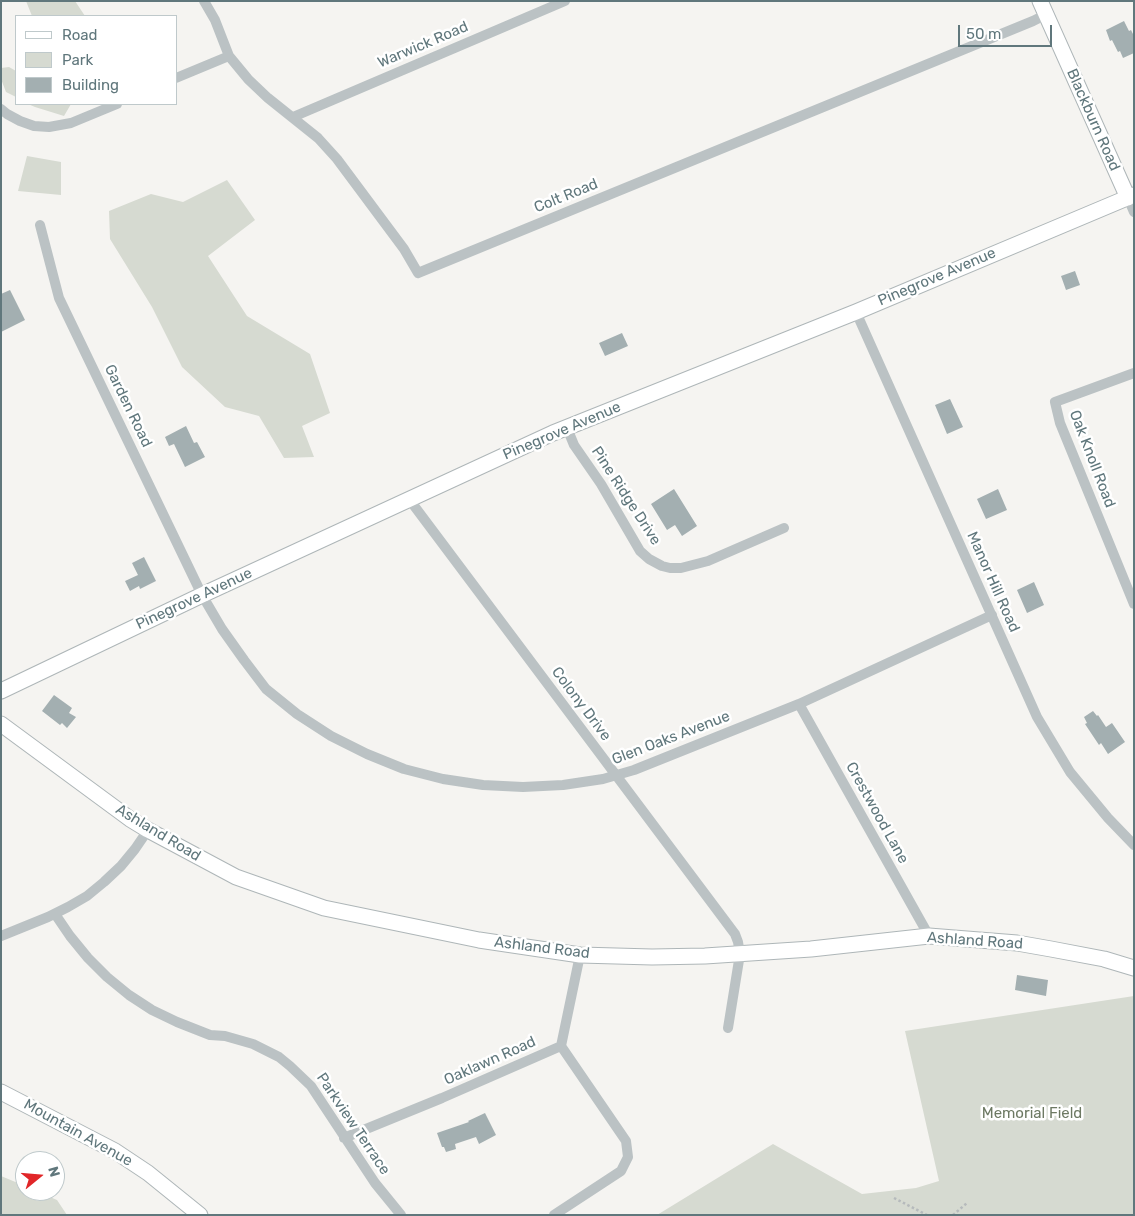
<!DOCTYPE html>
<html>
<head>
<meta charset="utf-8">
<style>
	body { margin:0 }
	#map { position:relative; width:1135px; height:1216px; overflow:hidden; background:#f5f4f1; font-family:Rubik,sans-serif }
	canvas { display:block }
	.frame { position:absolute; inset:0; border:2px solid #60777c; pointer-events:none }
	.legend { position:absolute; left:15px; top:15px; width:162px; height:90px; box-sizing:border-box; background:#fff; border:1px solid #bfc9cb; margin:0; padding:6px 9px; list-style:none; font-size:15px; color:#60777c }
	.legend li { display:flex; align-items:center; gap:10px; height:25px }
	.legend b { width:25px; border:1px solid #bfc9cb }
	.north { position:absolute; left:15px; top:1151px; width:50px; height:50px; box-sizing:border-box; background:#fff; border:1px solid #bfc9cb; border-radius:50%; rotate:73deg; font-size:14px; font-weight:700; line-height:20px; text-align:center; color:#60777c }
	.north::after { content:''; display:block; margin:auto; width:18px; height:22px; background:#e12628; clip-path:polygon(50% 0,100% 100%,50% 72%,0 100%) }
	.scale { position:absolute; left:958px; top:25px; width:94px; height:22px; box-sizing:border-box; border:2px solid #60777c; border-top:0; padding-left:6px; font-size:15px; line-height:18px; white-space:nowrap; color:#60777c; -webkit-text-stroke:4px #fff; paint-order:stroke }
</style>
</head>
<body>
<div id="map">
<canvas width="1135" height="1216"></canvas>
<div class="frame"></div>
<ul class="legend">
<li><b style="height:6px;background:#fff"></b>Road</li>
<li><b style="height:14px;background:#d6dad1"></b>Park</li>
<li><b style="height:14px;background:#a3afb1"></b>Building</li>
</ul>
<div class="north">N</div>
<div class="scale">50 m</div>
</div>
<script>
const context = document.querySelector('canvas').getContext('2d');
context.lineJoin = 'round';
function fill(path, color) { context.fillStyle = color; context.fill(path, 'evenodd'); }
const shape = rows => new Path2D(rows.map(r => 'M' + r).join(''));
function stroke(path, color, width, dash) { context.strokeStyle = color; context.lineWidth = width; context.lineCap = dash ? 'butt' : 'round'; context.setLineDash(dash || []); context.stroke(path); }
function drawText(font, color, halo, rows, align = 'center') {
  context.font = font + ' Rubik,sans-serif'; context.lineWidth = 5; context.setLineDash([]); context.textBaseline = 'middle'; context.strokeStyle = halo; context.fillStyle = color; for (const [text, x, y, turn = 0] of rows) {
    context.save(); context.translate(x, y); context.rotate((+turn || 0) * Math.PI / 180); context.textAlign = isNaN(turn) ? turn : align; if (halo) context.strokeText(text, 0, 0); context.fillText(text, 0, 0); context.restore();
  }
}
fill(shape([
	[26,1,75,1,85,16,32,16],
	[9,67,16,71,16,97,6,92,1,79,1,68],
	[28,104,71,104,64,116,35,107],
	[27,156,61,162,61,195,18,191],
	[227,180,255,220,208,256,247,316,310,354,330,413,302,426,314,457,284,458,259,416,225,407,182,367,152,307,110,239,109,211,151,194,183,202],
	[1134,996,1134,1215,657,1215,773,1144,862,1194,916,1188,939,1181,905,1031],
	[1,1176,25,1186,25,1191,36,1191,57,1200,67,1215,1,1215]
]), '#d6dad1');
fill(shape([
	[1124,21,1129,31,1131,30,1134,36,1134,53,1123,58,1120,51,1118,52,1112,40,1110,41,1106,30],
	[1075,271,1080,285,1066,290,1061,276],
	[10,290,25,320,1,332,1,294],
	[622,333,628,346,605,356,599,343],
	[950,399,963,427,947,434,935,405],
	[186,426,194,443,197,442,205,457,185,467,174,444,169,446,165,437],
	[674,489,697,526,682,536,675,525,667,530,651,504],
	[998,489,1007,510,986,519,977,499],
	[144,557,156,581,140,589,139,586,130,591,125,581,138,575,132,563],
	[1034,582,1044,605,1027,613,1017,590],
	[54,695,72,708,69,713,76,717,67,728,62,723,60,725,42,711],
	[1093,711,1097,716,1098,715,1106,727,1112,723,1125,742,1108,754,1101,743,1099,745,1085,724,1087,723,1084,717],
	[1017,975,1048,980,1046,996,1015,990],
	[485,1113,496,1135,479,1144,476,1137,455,1144,456,1149,446,1152,444,1147,442,1147,437,1133,469,1122,468,1121]
]), '#a3afb1');
const secondary = shape([
	[1040,1,1128,198],
	[1,691,202,595,553,433,856,312,1134,195],
	[1,724,130,819,148,830,236,877,324,908,479,940,580,955,652,957,705,956,811,949,929,936,1017,943,1051,949,1104,959,1134,968],
	[1,1092,115,1151,148,1173,200,1215]
]);
stroke(secondary, '#aeb6b8', 17);
stroke(shape([
	[894,1198,927,1215],
	[953,1215,967,1203]
]), '#b6babc', 2.5, [2.5, 2.5]);
stroke(shape([
	[204,1,215,20,229,56,248,79,268,98,318,138,337,159,404,249,418,273,1033,21,1045,15],
	[176,78,229,56],
	[1,109,7,114,20,121,34,126,49,127,71,123,117,104],
	[293,117,565,1],
	[1128,198,1134,212],
	[40,225,59,298,202,595,222,629,244,660,266,689,297,714,331,736,367,754,404,769,443,779,483,785,523,787,563,785,603,779,634,770,799,704,992,615],
	[856,312,1037,717,1070,772,1108,818,1134,845],
	[1134,373,1055,402,1060,423,1134,604],
	[567,428,574,445,601,484,640,551,649,559,662,566,670,568,681,568,708,561,784,528],
	[409,499,735,934,738,942,740,954,728,1028],
	[799,704,929,936],
	[55,914,70,936,88,958,107,977,129,995,152,1010,177,1022,210,1035,225,1036,253,1044,279,1057,290,1066,311,1086,375,1183,401,1215],
	[1,936,48,917,68,907,87,896,104,882,121,866,135,849,148,830],
	[561,1046,580,955],
	[344,1138,442,1098,561,1046],
	[554,1215,621,1171,628,1157,626,1141,561,1046]
]), '#bbc2c4', 10);
stroke(secondary, '#fff', 15);
drawText('15px', '#60777c', '#fff', [
	["Warwick Road",423,45,-23],
	["Blackburn Road",1093,120,66],
	["Colt Road",566,196,-22],
	["Pinegrove Avenue",937,277,-23],
	["Garden Road",128,406,64],
	["Pinegrove Avenue",562,431,-23],
	["Oak Knoll Road",1092,459,69],
	["Pine Ridge Drive",626,496,57],
	["Manor Hill Road",993,582,66],
	["Pinegrove Avenue",194,599,-25],
	["Colony Drive",581,704,53],
	["Glen Oaks Avenue",671,738,-21],
	["Crestwood Lane",877,813,61],
	["Ashland Road",158,833,31],
	["Ashland Road",975,941,4],
	["Ashland Road",542,948,7],
	["Oaklawn Road",490,1061,-24],
	["Parkview Terrace",353,1124,56],
	["Mountain Avenue",78,1133,29]
]);
drawText('15px', '#6d7963', '#fff', [
	["Memorial Field",1032,1114]
]);
</script>
</body>
</html>
